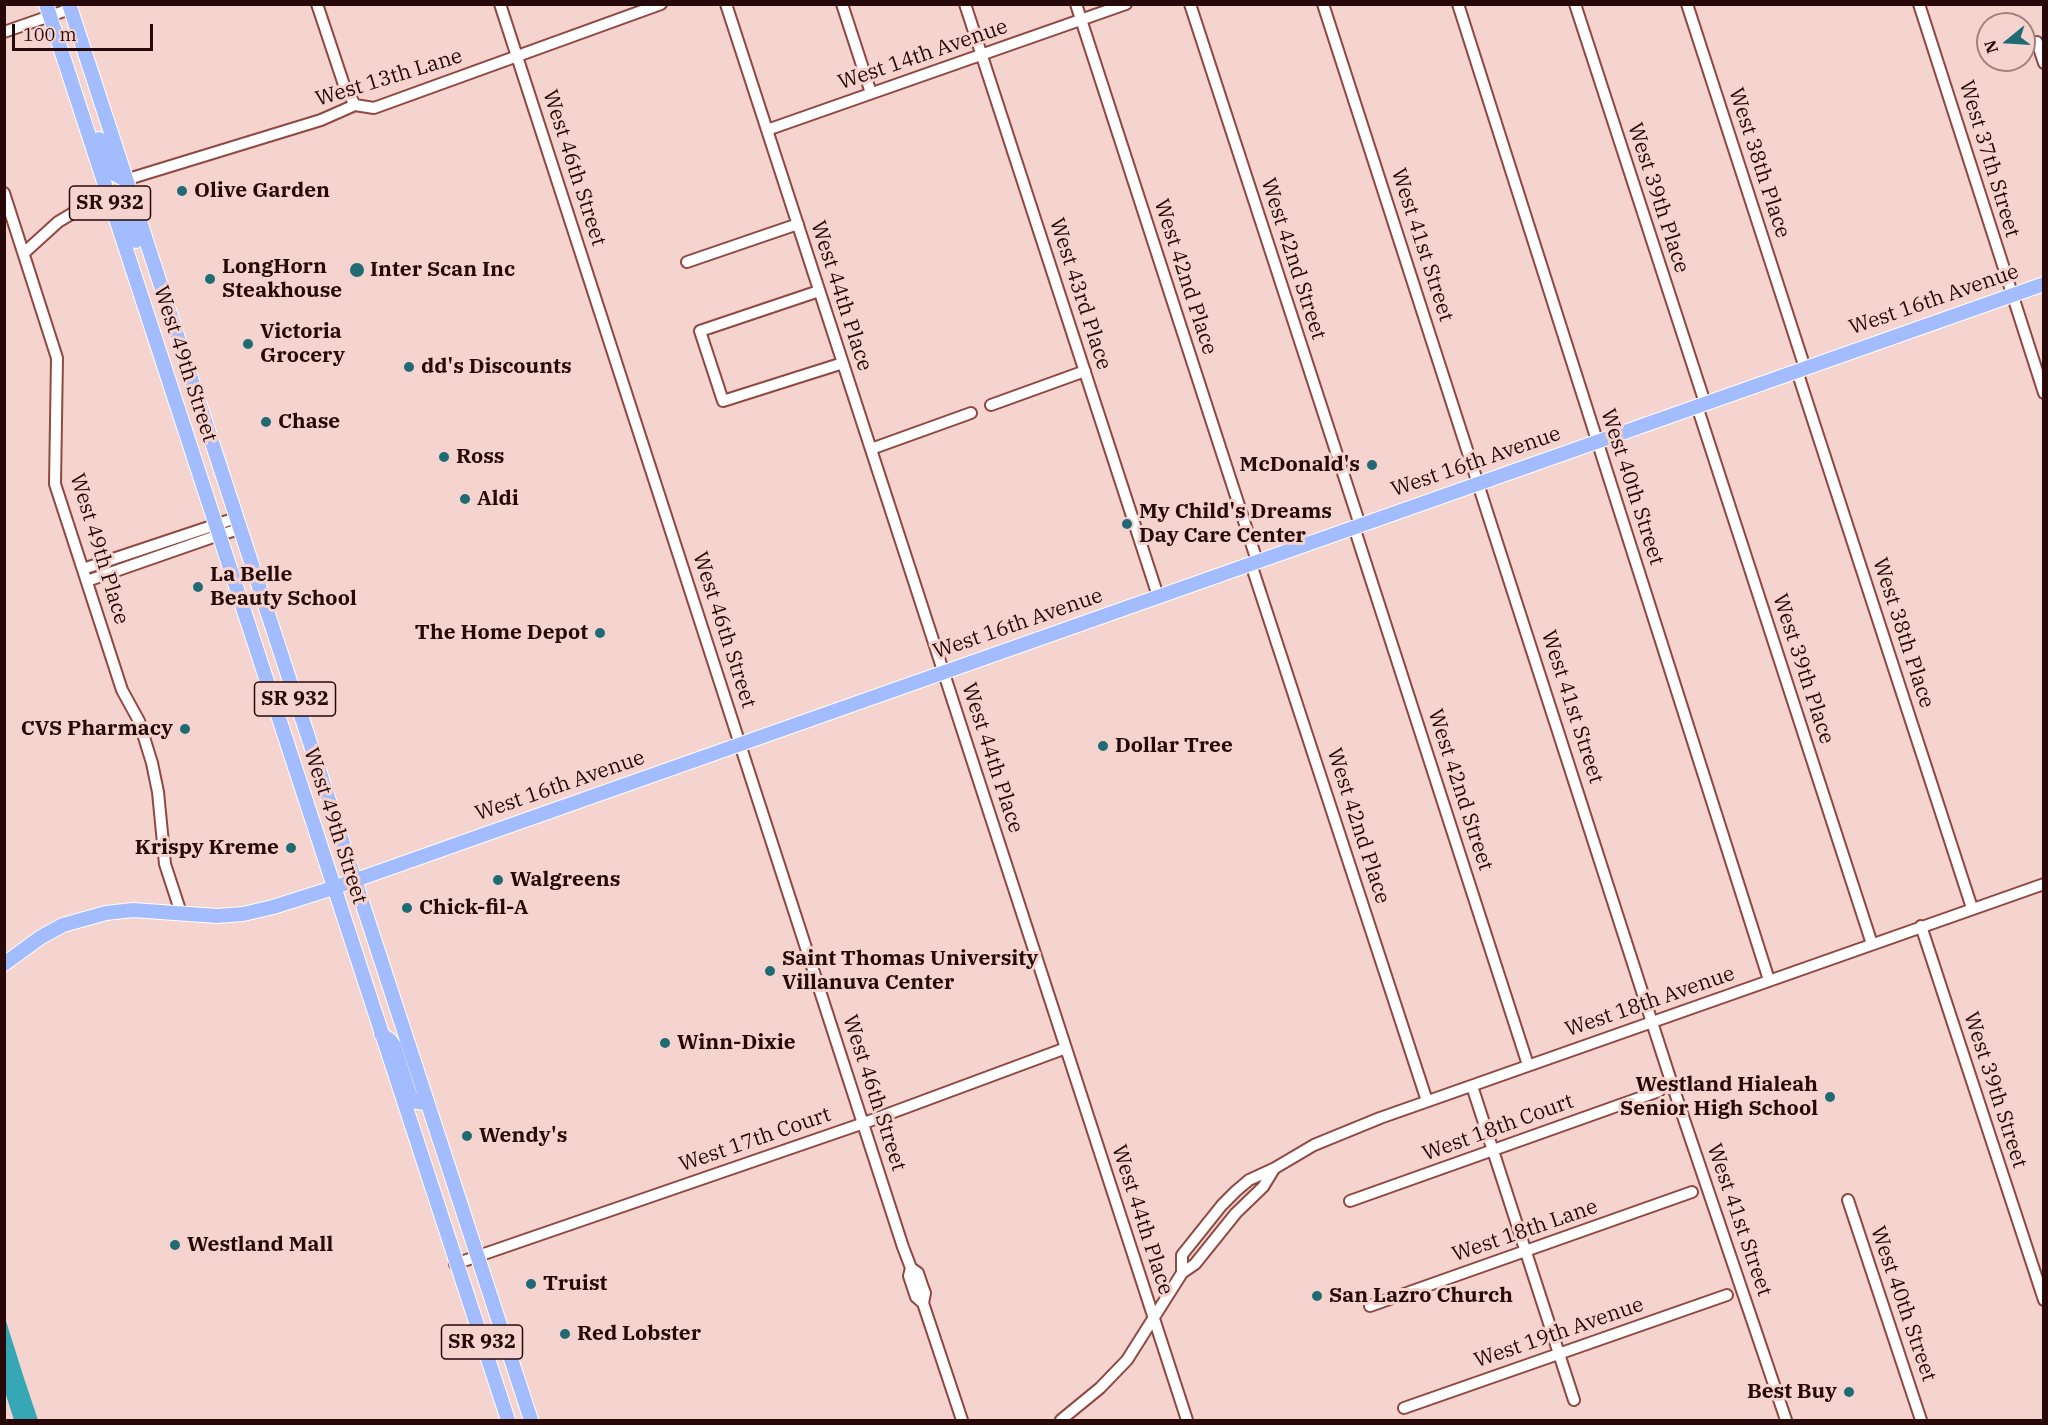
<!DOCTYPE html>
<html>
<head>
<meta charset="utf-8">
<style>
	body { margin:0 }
	#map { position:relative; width:2048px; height:1425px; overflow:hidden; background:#f5d3ce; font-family:"IBM Plex Serif",serif }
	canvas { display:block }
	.frame { position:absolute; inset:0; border:6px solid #260908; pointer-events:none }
	.north { position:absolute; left:1976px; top:12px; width:60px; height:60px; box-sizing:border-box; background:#f5d3ce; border:2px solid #a2827f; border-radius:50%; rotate:252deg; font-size:16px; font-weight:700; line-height:24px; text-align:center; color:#260908 }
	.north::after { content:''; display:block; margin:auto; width:21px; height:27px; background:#206b73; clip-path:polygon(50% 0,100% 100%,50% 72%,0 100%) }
	.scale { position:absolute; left:12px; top:24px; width:141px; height:27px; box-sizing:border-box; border:3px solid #260908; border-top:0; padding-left:8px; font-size:18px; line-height:21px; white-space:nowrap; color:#260908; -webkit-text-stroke:4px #f5d3ce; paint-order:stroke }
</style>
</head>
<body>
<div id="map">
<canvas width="2048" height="1425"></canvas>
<div class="frame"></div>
<div class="north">N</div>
<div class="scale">100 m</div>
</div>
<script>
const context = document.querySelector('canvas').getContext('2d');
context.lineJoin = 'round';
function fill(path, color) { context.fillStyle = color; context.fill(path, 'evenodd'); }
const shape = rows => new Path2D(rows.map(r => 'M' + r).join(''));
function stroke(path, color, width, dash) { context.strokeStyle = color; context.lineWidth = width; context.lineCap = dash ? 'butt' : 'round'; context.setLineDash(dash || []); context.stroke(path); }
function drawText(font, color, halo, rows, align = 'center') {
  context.font = font + ' "IBM Plex Serif",serif'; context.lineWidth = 6; context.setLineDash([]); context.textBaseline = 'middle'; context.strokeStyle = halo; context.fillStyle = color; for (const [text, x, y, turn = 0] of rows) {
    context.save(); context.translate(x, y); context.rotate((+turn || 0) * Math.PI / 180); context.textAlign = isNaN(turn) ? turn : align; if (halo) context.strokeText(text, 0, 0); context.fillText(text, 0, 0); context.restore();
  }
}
fill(shape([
	[5,1318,23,1375,38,1420,14,1420,5,1392]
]), '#36a7b4');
const minor = shape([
	[317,4,344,85,355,105],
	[500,4,903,1247,911,1268,918,1273,922,1285,925,1293,923,1303],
	[726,4,1187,1420],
	[842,4,871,93],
	[965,4,1158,596],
	[1076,4,1257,561],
	[1190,4,1360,525],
	[1323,4,1670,1078,1786,1420],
	[1458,4,1769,980],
	[1575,4,1705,403],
	[1687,4,1805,368],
	[1919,4,2044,393],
	[4,32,70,9],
	[2037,42,2044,63],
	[767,130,1126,4],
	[125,180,321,120,355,105,374,108,661,4],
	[4,193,57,358,55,484,122,690,139,721,152,763,158,792,165,864,181,913],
	[24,253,58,222,73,213,110,201],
	[687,262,798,224],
	[819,291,700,331,723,401,843,363],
	[1797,371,1972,908],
	[991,405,1085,371],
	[1697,406,1872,944],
	[871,449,971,413],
	[1354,527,1528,1065],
	[1251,564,1427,1101],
	[83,569,236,518],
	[87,581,219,535,240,529],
	[1921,926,2044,1300],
	[1472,1086,1574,1400],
	[1848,1200,1921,1420],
	[1350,1201,1659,1091],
	[455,1264,864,1123,1066,1048],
	[911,1268,909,1276,916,1297,923,1303,962,1420],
	[1182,1273,1182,1255,1222,1205,1236,1191,1249,1180,1275,1168,1314,1145,1380,1118,2044,884],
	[1370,1306,1692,1192],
	[1404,1408,1727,1295],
	[1061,1420,1100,1388,1127,1360,1182,1273,1195,1264,1236,1213,1263,1187,1274,1169]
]);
const major = shape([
	[46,4,508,1420],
	[69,4,531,1420],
	[99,139,111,172,125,180],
	[110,201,125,210,136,241],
	[4,964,41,937,63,925,106,913,133,910,217,916,243,914,273,907,333,888,2044,284],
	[381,1034,390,1040,394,1046,410,1096,417,1102,427,1103]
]);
stroke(minor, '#904842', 14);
stroke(major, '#fff', 16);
stroke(minor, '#fff', 10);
stroke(major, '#a3bcfe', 14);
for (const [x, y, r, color] of [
	[182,191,6,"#206b73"],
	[357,270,8,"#206b73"],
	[210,279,6,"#206b73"],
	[248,344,6,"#206b73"],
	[409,367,6,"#206b73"],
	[266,422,6,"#206b73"],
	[444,457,6,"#206b73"],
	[1372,465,6,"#206b73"],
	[465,499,6,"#206b73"],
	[1127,524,6,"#206b73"],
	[198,587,6,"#206b73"],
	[600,633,6,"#206b73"],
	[185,729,6,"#206b73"],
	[1103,746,6,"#206b73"],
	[291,848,6,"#206b73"],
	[498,880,6,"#206b73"],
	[407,908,6,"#206b73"],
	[770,971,6,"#206b73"],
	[665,1043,6,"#206b73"],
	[1830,1097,6,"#206b73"],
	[467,1136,6,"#206b73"],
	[175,1245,6,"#206b73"],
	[531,1284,6,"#206b73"],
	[1317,1296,6,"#206b73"],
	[565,1334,6,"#206b73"],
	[1849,1392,6,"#206b73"]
]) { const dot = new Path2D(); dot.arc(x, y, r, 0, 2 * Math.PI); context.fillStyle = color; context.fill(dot); stroke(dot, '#f5d3ce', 2); }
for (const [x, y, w] of [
	[110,203,81],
	[295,699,81],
	[482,1342,81]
]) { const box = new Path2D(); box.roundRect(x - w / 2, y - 17, w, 34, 4.5); context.fillStyle = '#f5d3ce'; context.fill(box); stroke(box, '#260908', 1.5); }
drawText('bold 20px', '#260908', null, [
	["SR 932",110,203],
	["SR 932",295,699],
	["SR 932",482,1342]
]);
drawText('21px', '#260908', '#f5d3ce', [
	["West 14th Avenue",923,55,-19],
	["West 13th Lane",389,78,-17],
	["West 37th Street",1989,159,73],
	["West 38th Place",1759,163,72],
	["West 46th Street",574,168,72],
	["West 39th Place",1658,198,72],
	["West 41st Street",1422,245,72],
	["West 42nd Street",1293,259,72],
	["West 42nd Place",1185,277,72],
	["West 43rd Place",1080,294,72],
	["West 44th Place",841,296,72],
	["West 16th Avenue",1934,300,-19],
	["West 49th Street",185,364,72],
	["West 16th Avenue",1476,462,-19],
	["West 40th Street",1632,487,72],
	["West 49th Place",99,549,73],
	["West 16th Avenue",1018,624,-19],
	["West 46th Street",724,630,72],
	["West 38th Place",1903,633,72],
	["West 39th Place",1803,669,72],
	["West 41st Street",1572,707,72],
	["West 44th Place",992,758,72],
	["West 16th Avenue",560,786,-19],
	["West 42nd Street",1460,790,72],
	["West 49th Street",335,826,72],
	["West 42nd Place",1358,826,72],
	["West 18th Avenue",1650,1002,-19],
	["West 39th Street",1995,1090,72],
	["West 46th Street",874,1093,72],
	["West 18th Court",1498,1128,-20],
	["West 17th Court",755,1140,-19],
	["West 44th Place",1142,1220,72],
	["West 41st Street",1739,1220,71],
	["West 18th Lane",1525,1231,-19],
	["West 40th Street",1903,1304,71],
	["West 19th Avenue",1559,1333,-19]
]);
drawText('bold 21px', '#260908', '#f5d3ce', [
	["Olive Garden",194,191],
	["LongHorn",222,267],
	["Steakhouse",222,291],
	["Inter Scan Inc",370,270],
	["Victoria",260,332],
	["Grocery",260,356],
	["dd's Discounts",421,367],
	["Chase",278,422],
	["Ross",456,457],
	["McDonald's",1360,465,"right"],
	["Aldi",477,499],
	["My Child's Dreams",1139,512],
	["Day Care Center",1139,536],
	["La Belle",210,575],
	["Beauty School",210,599],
	["The Home Depot",588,633,"right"],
	["CVS Pharmacy",173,729,"right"],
	["Dollar Tree",1115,746],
	["Krispy Kreme",279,848,"right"],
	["Walgreens",510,880],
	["Chick-fil-A",419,908],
	["Saint Thomas University",782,959],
	["Villanuva Center",782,983],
	["Winn-Dixie",677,1043],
	["Westland Hialeah",1818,1085,"right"],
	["Senior High School",1818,1109,"right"],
	["Wendy's",479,1136],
	["Westland Mall",187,1245],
	["Truist",543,1284],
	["San Lazro Church",1329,1296],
	["Red Lobster",577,1334],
	["Best Buy",1837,1392,"right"]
], 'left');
</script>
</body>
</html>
